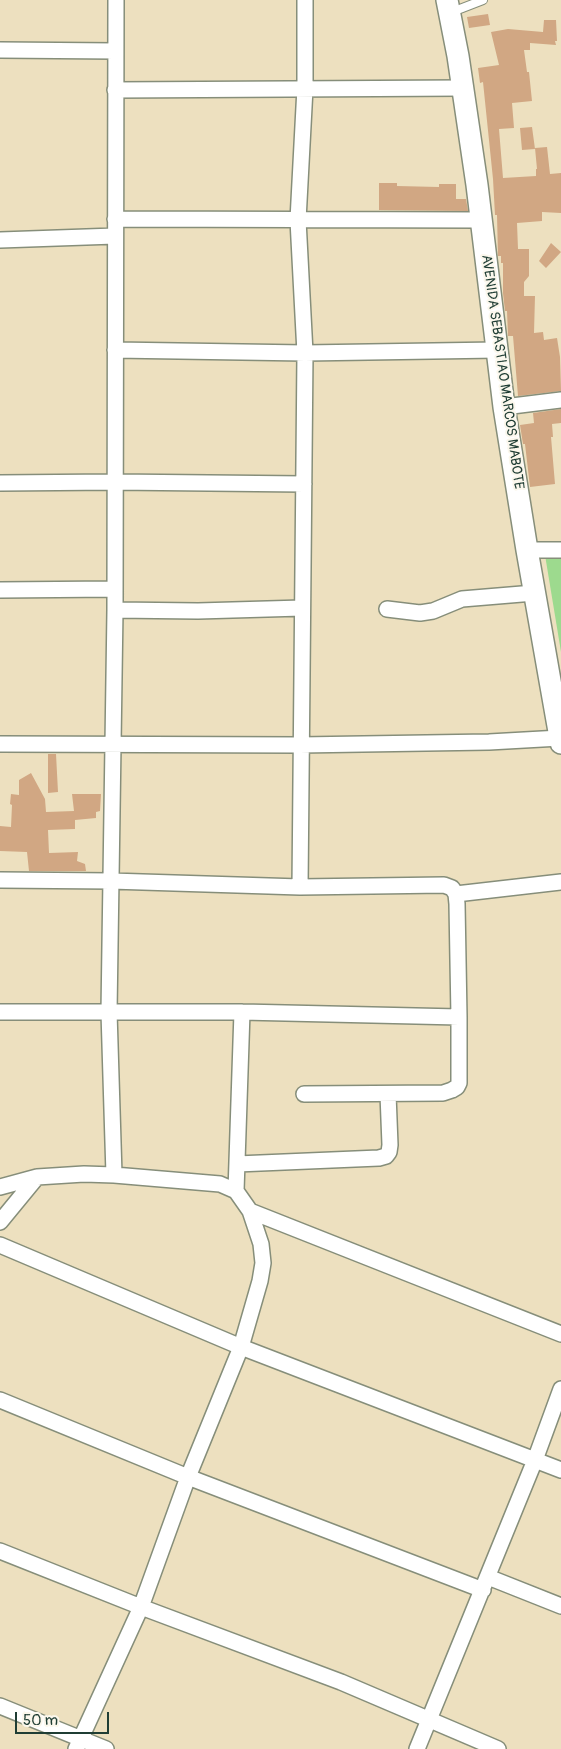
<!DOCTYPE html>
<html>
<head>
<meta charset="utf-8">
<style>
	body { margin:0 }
	#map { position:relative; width:561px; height:1749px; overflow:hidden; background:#ede0bf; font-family:Pangolin,sans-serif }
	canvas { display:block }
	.scale { position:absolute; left:15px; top:1712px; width:94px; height:22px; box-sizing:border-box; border:2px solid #1f3d34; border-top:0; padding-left:6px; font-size:15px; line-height:18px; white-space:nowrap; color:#1f3d34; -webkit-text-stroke:4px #fbf7ec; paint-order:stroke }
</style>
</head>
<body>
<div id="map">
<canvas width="561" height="1749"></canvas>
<div class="scale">50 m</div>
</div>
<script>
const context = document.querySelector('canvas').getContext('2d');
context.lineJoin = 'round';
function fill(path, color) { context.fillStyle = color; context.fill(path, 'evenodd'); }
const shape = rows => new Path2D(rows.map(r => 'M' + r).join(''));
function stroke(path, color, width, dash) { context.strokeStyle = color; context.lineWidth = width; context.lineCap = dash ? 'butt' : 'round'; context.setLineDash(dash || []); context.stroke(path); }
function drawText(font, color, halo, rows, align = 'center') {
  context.font = font + ' Pangolin,sans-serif'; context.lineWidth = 4; context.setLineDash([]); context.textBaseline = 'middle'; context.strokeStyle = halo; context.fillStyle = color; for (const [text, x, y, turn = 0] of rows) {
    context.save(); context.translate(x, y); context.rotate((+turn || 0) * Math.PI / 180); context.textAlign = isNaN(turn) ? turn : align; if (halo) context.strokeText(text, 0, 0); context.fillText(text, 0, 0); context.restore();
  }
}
fill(shape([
	[545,555,561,555,561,652]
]), '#9dda8e');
fill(shape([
	[488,14,490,25,469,28,467,17],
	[544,20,556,20,557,41,555,41,556,45,530,43,530,50,524,50,527,72,529,72,532,101,512,103,514,128,499,129,503,178,536,176,536,169,537,169,535,148,547,147,550,174,561,173,561,213,542,212,542,221,517,223,518,249,529,249,529,276,524,282,524,296,535,296,534,333,543,332,544,340,557,338,560,357,561,391,518,396,513,336,508,336,507,311,505,311,503,293,503,263,501,263,501,256,498,256,497,215,495,215,493,179,483,82,480,83,478,68,499,65,491,32,508,29,543,32],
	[532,127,535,149,522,150,520,128],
	[379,183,397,183,397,186,439,187,439,184,456,184,456,199,466,199,468,211,379,210],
	[551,243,561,252,546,268,539,261],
	[561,409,561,423,552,424,553,437,551,437,555,484,530,487,525,444,523,444,520,425,534,423,533,413],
	[48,754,56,754,58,792,48,793],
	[31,773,45,799,46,812,74,811,72,794,101,794,100,811,96,812,96,818,75,820,75,829,48,830,49,853,78,852,77,861,85,864,86,871,29,871,27,852,0,851,0,826,11,827,12,805,10,804,11,794,19,795,19,780]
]), '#d1a783');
const service = shape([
	[452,12,483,0]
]);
const minor = shape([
	[0,50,115,51],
	[115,90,463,88],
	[115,219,481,220],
	[0,240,115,236],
	[115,350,305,353,497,350],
	[504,407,561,400],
	[0,483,114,482,304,484],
	[527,550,561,550],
	[0,590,114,589],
	[387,609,420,613,433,611,462,599,534,593],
	[115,610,198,611,302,608],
	[0,744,300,745,489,742,560,738],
	[0,880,111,881,300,887,444,885,452,888,456,894,457,904,459,1017,242,1012,0,1012],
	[300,887,305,353,298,220,305,88,305,0],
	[456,894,561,882],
	[304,1094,443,1093,452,1090,457,1087,459,1083,459,1017],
	[237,1164,379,1158,386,1156,389,1152,390,1145,388,1094],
	[114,1175,109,1012,115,610,116,0],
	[0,1187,37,1177,84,1174,114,1175,220,1184,236,1191,250,1211,261,1244,263,1263,260,1281,241,1347,188,1477,141,1607,76,1749],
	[236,1191,242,1012],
	[250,1211,561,1334],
	[0,1222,37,1177],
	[0,1245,241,1347,561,1470],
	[0,1400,188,1477,483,1590],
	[0,1551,141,1607,341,1682,498,1749],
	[488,1577,561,1606],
	[0,1706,106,1749],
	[417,1749,535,1460,561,1389]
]);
const secondary = shape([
	[447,0,458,56,477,185,504,407,527,550,561,743]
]);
stroke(service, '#868e7a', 10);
stroke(minor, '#868e7a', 18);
stroke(secondary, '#868e7a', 24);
stroke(service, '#fff', 8);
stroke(minor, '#fff', 15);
stroke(secondary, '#fff', 21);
drawText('14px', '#1f3d34', '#fbf7ec', [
	["AVENIDA SEBASTIAO MARCOS MABOTE",502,372,82]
]);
</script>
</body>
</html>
